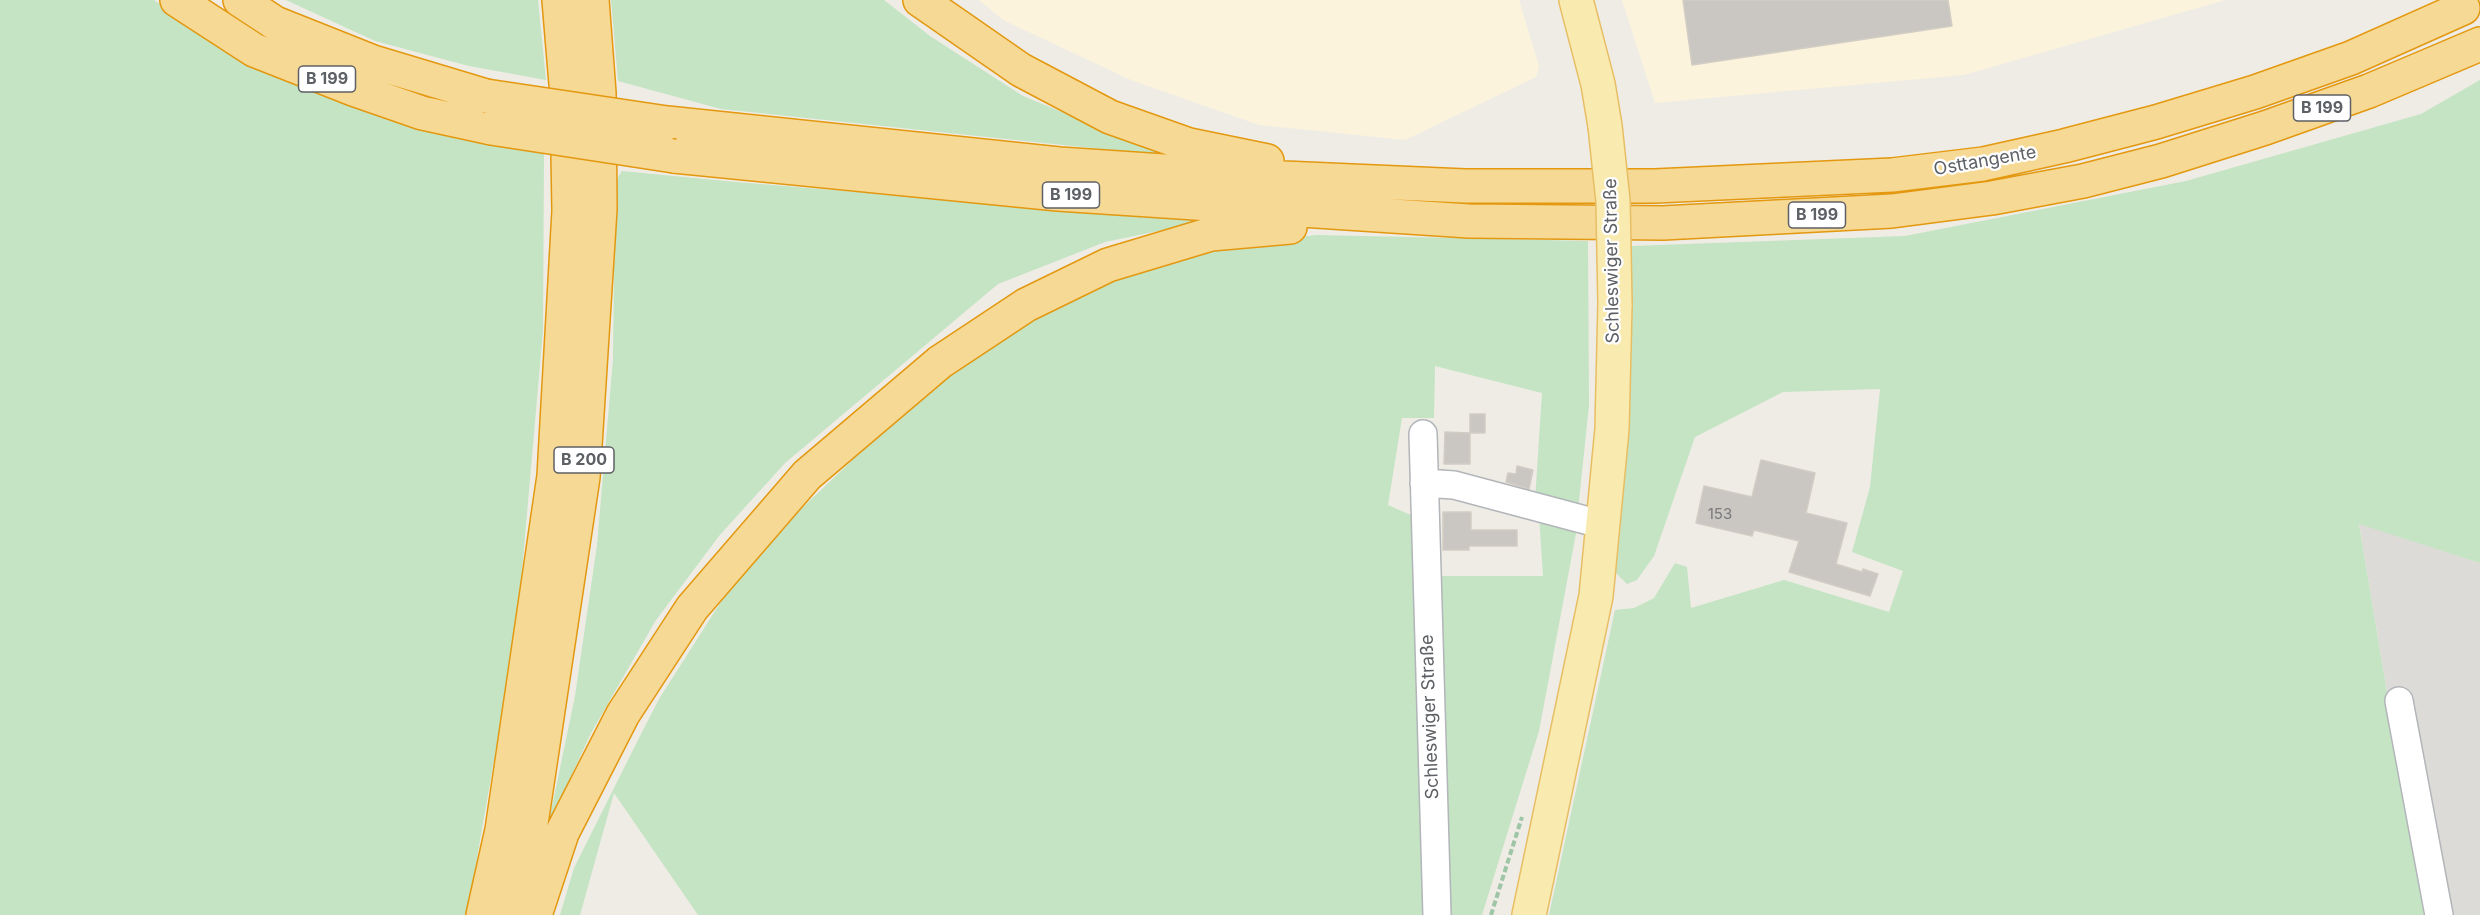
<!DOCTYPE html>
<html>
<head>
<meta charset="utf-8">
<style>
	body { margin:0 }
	canvas { display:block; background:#eeece5 }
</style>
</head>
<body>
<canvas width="2480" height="915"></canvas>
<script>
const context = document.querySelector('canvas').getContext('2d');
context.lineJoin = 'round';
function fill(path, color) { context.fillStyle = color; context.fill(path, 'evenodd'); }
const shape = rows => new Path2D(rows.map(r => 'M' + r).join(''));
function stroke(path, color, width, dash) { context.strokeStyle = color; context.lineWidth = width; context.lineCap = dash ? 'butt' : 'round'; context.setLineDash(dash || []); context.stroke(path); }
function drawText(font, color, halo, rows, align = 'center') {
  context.font = font + ' Inter,sans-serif'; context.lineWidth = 4.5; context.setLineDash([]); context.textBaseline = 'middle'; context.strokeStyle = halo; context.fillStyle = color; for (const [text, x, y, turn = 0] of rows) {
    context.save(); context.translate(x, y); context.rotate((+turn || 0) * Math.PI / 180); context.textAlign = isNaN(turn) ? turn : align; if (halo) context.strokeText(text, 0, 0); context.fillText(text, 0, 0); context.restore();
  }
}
fill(shape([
	[979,0,1519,0,1539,66,1536,77,1405,140,1259,125,1131,80,1003,20],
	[1622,0,2225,0,1964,75,1655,103]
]), '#fbf3dc');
fill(shape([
	[2359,523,2480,563,2480,915,2424,915]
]), '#dddbd7');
fill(shape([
	[0,0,154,0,256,69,423,127,544,152,543,330,517,628,467,915,0,915],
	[286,0,538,0,546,80,469,66,375,41],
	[611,0,884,0,930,36,1023,96,1168,156,721,109,618,81],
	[2480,80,2480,563,2359,524,2424,915,1549,915,1615,610,1634,608,1654,598,1675,563,1687,567,1691,608,1784,580,1889,612,1903,571,1852,552,1870,487,1880,389,1783,392,1695,437,1654,556,1637,580,1627,584,1615,572,1629,411,1632,246,1905,236,2186,181,2421,114],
	[622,171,736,182,1207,221,1105,242,998,284,785,463,719,536,656,620,591,733,548,826,575,696,597,545,613,359,615,182],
	[1317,235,1588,241,1589,405,1578,510,1535,501,1542,393,1435,366,1434,418,1402,418,1388,505,1413,516,1431,915,698,915,614,793,580,915,560,915,574,868,637,742,659,699,724,597,801,509,860,453,961,366,1057,302,1149,262,1214,246],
	[1539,514,1577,528,1539,731,1482,915,1447,915,1432,576,1543,576]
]), '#c4e4c3');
const building = shape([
	[1683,0,1948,0,1952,26,1692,65,1683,0],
	[1470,414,1485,414,1485,433,1470,433,1470,414],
	[1445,432,1470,433,1470,464,1444,464,1445,432],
	[1761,460,1815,473,1806,513,1847,523,1836,564,1862,572,1863,569,1878,574,1870,596,1789,572,1799,541,1754,530,1752,536,1696,523,1704,486,1752,497,1761,460],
	[1517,466,1533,470,1529,489,1506,482,1508,473,1516,474,1517,466],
	[1443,512,1471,512,1471,530,1517,530,1517,546,1469,546,1469,550,1443,550,1443,512]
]);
fill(building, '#cac6c2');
stroke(building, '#d2cdc4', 1.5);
const minor = shape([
	[1423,434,1437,915],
	[1424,483,1454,485,1604,525],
	[2399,701,2439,915]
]);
const major = shape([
	[1576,0,1598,84,1605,126],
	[1529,915,1596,596,1612,429,1615,304]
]);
const highway = shape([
	[177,0,254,50,353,89,422,113,491,128],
	[240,0,275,23,373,62,486,96],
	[920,0,1021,70,1110,117,1189,145,1267,161],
	[667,123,1059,164,1238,176,1465,186,1655,186,1892,175,1983,164,2064,146,2156,122,2255,92,2351,58,2463,8],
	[674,156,1058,194,1469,221,1663,223,1892,211,1992,198,2083,181,2161,161,2265,128,2369,91,2480,44],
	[483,915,502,830,554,476,569,211,567,96,559,0],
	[511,915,530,830,583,477,600,209,599,93,592,0],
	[535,915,562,833,623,714,692,608,807,475,940,362,1026,305,1108,265,1211,234,1290,227]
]);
stroke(minor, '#b2b5b9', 30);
stroke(major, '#e8be64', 36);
stroke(highway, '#e39810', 36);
stroke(shape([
	[1491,915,1522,817]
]), '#9dc5a6', 4, [6, 3]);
stroke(minor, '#fff', 27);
stroke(major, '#f9eaaf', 33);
stroke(highway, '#f6d994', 33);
const majorBridge = shape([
	[1605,126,1613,201,1615,304]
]);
const highwayBridge = shape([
	[486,96,667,123],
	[491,128,674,156]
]);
stroke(majorBridge, '#e8be64', 36, []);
stroke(highwayBridge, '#e39810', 36, []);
stroke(majorBridge, '#f9eaaf', 33);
stroke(highwayBridge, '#f6d994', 33);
drawText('15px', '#787a7c', null, [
	["153",1720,514]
]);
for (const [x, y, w] of [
	[327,79,57],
	[2322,108,57],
	[1071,195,57],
	[1817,215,57],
	[584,460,60]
]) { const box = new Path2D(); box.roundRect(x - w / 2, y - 13, w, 26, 4.5); context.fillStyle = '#fff'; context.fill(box); stroke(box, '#5d6064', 1.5); }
drawText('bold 16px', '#5d6064', null, [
	["B 199",327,79],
	["B 199",2322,108],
	["B 199",1071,195],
	["B 199",1817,215],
	["B 200",584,460]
]);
drawText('18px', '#5d6064', '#fff', [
	["Osttangente",1985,161,-10],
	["Schleswiger Straße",1612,261,-91],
	["Schleswiger Straße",1430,717,-92]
]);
</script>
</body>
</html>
